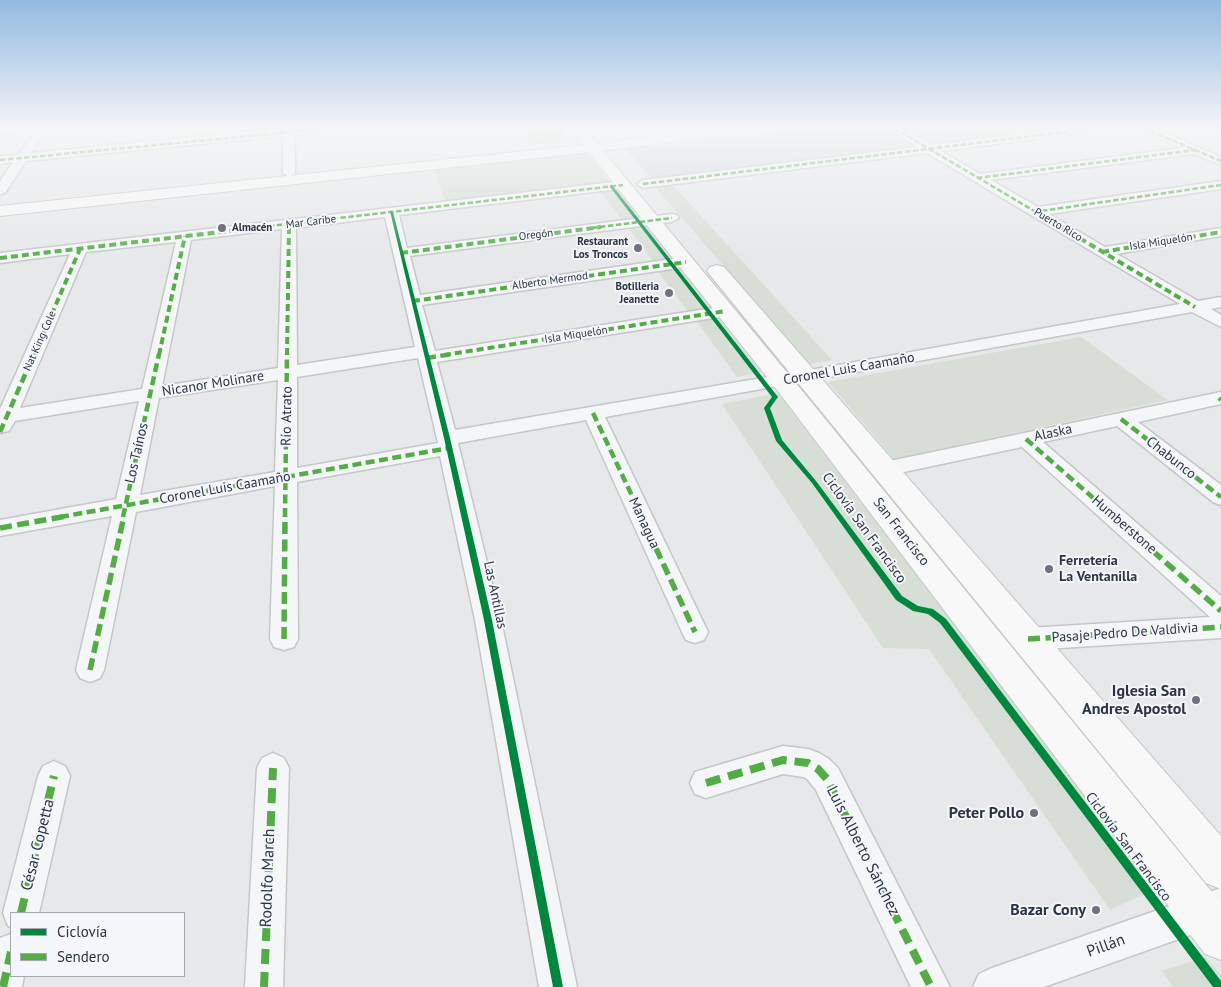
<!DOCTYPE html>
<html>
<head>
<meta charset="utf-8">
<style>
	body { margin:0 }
	#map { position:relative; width:1221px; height:987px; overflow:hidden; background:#e6e8ea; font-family:"PT Sans",sans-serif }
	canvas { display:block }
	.legend { position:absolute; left:10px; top:912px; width:175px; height:65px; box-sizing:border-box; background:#f4f6f9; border:1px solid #a4a8b1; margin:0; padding:6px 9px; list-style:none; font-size:15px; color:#2b3445 }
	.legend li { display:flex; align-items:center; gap:10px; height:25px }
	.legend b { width:25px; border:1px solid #a4a8b1 }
</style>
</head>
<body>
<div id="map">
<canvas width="1221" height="987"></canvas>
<ul class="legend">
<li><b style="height:6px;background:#00873e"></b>Ciclovía</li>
<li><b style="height:6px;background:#54ac47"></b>Sendero</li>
</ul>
</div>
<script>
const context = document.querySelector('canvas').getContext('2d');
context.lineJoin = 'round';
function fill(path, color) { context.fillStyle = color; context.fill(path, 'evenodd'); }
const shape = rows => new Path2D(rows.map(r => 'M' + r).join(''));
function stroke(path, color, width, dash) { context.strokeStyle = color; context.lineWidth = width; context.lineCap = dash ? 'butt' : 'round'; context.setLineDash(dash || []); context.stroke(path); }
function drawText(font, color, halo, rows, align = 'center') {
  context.font = font + ' "PT Sans",sans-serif'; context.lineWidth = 4; context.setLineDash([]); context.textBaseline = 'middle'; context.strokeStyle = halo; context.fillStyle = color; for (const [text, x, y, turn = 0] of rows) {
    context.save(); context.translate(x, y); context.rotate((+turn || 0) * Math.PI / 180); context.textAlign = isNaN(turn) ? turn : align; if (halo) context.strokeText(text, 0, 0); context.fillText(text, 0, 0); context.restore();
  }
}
fill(shape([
	[803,128,1073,128,652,179,624,147,643,144,647,148]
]), '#d4d7dd');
fill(shape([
	[520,128,561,128,570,141,531,145],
	[587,153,611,183,445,202,434,170],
	[672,184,832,360,809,364,654,186],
	[618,187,642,218,622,221,599,190],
	[646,224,675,260,654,263,627,226],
	[678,266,712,309,689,313,656,269],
	[718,317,761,372,737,377,696,320],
	[1081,337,1168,400,894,459,828,382],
	[778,393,1157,888,1110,910,929,649,883,648,722,404],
	[1205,957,1221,975,1221,987,1173,987,1162,971]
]), '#d6ded6');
const street = shape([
	[0,128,36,128,31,131,0,134,0,128],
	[37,128,48,128,31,153,283,128,338,128,333,131,295,135,295,173,289,177,283,173,283,136,26,161,5,193,0,194,0,181,13,162,0,164,0,156,19,155,37,128],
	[889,128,903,128,931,145,1068,128,1103,128,1098,131,941,151,980,174,1181,148,1138,128,1153,128,1221,157,1221,165,1194,154,991,180,1038,207,1221,181,1221,189,1049,214,1105,247,1221,228,1221,236,1117,254,1198,301,1221,297,1221,307,1211,309,1221,315,1221,327,1192,312,605,417,708,632,704,640,695,643,686,640,682,632,586,420,458,443,501,620,577,987,539,987,475,620,440,456,297,482,298,639,294,647,284,650,274,647,270,639,275,486,136,512,104,670,100,678,90,682,80,678,76,670,112,516,0,536,0,520,116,499,139,401,15,421,9,431,0,433,0,409,70,254,0,263,0,253,623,181,629,185,628,188,399,215,407,248,672,214,677,215,679,218,672,222,410,256,420,295,686,257,691,259,694,262,691,265,686,267,422,305,435,351,726,306,732,307,734,311,732,315,726,316,437,362,455,430,827,367,1180,304,927,153,643,188,637,184,643,180,917,147,889,128],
	[385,217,415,347,297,365,296,228,385,217],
	[282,229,278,368,162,386,191,240,282,229],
	[176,242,142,389,20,408,86,252,176,242],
	[418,358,438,443,297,468,297,377,418,358],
	[278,380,275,472,140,495,159,398,278,380],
	[1221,392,1221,404,1138,422,1221,485,1221,505,1213,502,1117,426,1043,442,1221,596,1221,638,1028,650,1018,647,1014,639,1018,631,1028,628,1210,617,1022,447,885,476,877,474,874,469,877,464,885,462,1221,392],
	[783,746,808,749,819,753,829,759,838,768,950,987,911,987,816,790,807,779,803,777,783,774,706,798,695,794,690,783,695,772,783,746],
	[273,753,284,758,289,768,283,987,245,987,257,768,262,758,273,753],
	[54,761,65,766,70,776,39,913,11,913,11,927,8,926,3,913,38,776,43,766,54,761],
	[1221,888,1221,924,1044,987,973,987,979,974,992,968,1221,888],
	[11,934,11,976,24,976,22,987,0,987,0,938,11,934]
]);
const secondary = shape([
	[570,128,584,128,790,376,1221,903,1221,960,1205,954,774,386,570,128],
	[717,265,724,267,1221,836,1221,889,1206,883,710,275,707,271,710,267,717,265]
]);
const primary = shape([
	[715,128,757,128,750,132,593,152,0,216,0,206,593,144,715,128]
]);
stroke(street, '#c4c6c8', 3);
stroke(secondary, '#c4c6c8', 2);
stroke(primary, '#c2c5c8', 2);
fill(street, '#f5f6f7');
fill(secondary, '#f8f8f8');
fill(primary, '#f8f8f8');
stroke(shape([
	[894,128,1063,228],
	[1143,128,1221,161],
	[0,160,333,128],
	[977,178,1195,150],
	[643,184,1098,128],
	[1034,212,1221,185],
	[253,228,623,185],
	[289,228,289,224],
	[592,228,672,218]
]), '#54ac47', 2.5, [5.5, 2.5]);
stroke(shape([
	[1061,227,1195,307],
	[1102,252,1221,232],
	[401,253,601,227],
	[0,258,263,227],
	[413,301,686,262],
	[34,355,80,249],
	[159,355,185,236],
	[287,355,289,227],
	[444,355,726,311]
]), '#54ac47', 4, [7, 4]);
stroke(shape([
	[427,358,452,354],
	[1219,398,1221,400],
	[593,413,642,517],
	[1121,419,1221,497],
	[0,432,34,354],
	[1026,439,1115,517],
	[60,517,449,448],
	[123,517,159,354],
	[285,517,287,354]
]), '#54ac47', 4.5, [9, 4.5]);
stroke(shape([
	[641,516,695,632],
	[1113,516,1221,611],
	[0,528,67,516],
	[284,639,285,516],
	[1028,639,1221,627],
	[90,670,124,516]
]), '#54ac47', 5.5, [12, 5.5]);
stroke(shape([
	[706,783,783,760,808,763,818,769,827,779,931,987],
	[21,913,54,776],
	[3,987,11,952],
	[264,987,273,768]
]), '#54ac47', 8, [15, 8]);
fill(shape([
	[610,185,612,185,778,397,770,408,782,440,816,481,902,596,918,606,933,609,946,619,1221,981,1221,987,1213,987,940,623,928,614,913,611,896,600,812,483,776,441,764,408,772,397,610,187,610,185],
	[390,211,393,212,450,438,492,620,563,987,553,987,484,620,444,438,390,211]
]), '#00873e');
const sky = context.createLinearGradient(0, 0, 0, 266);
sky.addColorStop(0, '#93bae0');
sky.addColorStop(0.48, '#f4f5f6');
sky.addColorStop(1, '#f4f5f600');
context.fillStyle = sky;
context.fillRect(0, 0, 1221, 266);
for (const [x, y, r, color] of [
	[222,228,5,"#6c737f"],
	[638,248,5,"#6c737f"],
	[669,293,5,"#6c737f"],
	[1049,569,5,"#6c737f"],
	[1196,700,5,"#6c737f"],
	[1034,813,5,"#6c737f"],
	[1096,910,5,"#6c737f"]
]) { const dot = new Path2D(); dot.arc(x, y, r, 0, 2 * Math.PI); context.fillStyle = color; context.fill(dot); stroke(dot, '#f4f6f9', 2); }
drawText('11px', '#2b3445', '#f4f6f9', [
	["Mar Caribe",311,222,-7],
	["Puerto Rico",1058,225,31],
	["Oregón",536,235,-7],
	["Isla Miquelón",1161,242,-9],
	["Alberto Mermod",550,281,-8],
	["Isla Miquelón",576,335,-9],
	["Nat King Cole",40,341,-66]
]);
drawText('bold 11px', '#2b3445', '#f4f6f9', [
	["Almacén",232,228,"left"],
	["Restaurant",628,242],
	["Los Troncos",628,255],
	["Botilleria",659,287],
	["Jeanette",659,300]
], 'right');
drawText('14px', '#2b3445', '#f4f6f9', [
	["Coronel Luis Caamaño",849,369,-10],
	["Nicanor Molinare",213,384,-9],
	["Río Atrato",287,416,-89],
	["Alaska",1053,433,-12],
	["Los Taínos",137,453,-77],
	["Chabunco",1171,458,38],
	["Coronel Luis Caamaño",225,488,-10],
	["Managua",644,523,65],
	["Humberstone",1124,525,41],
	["Ciclovía San Francisco",864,528,54],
	["San Francisco",901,532,52],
	["Las Antillas",495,595,78],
	["Pasaje Pedro De Valdivia",1125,633,-4],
	["Ciclovía San Francisco",1128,847,53]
]);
drawText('bold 14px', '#2b3445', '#f4f6f9', [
	["Ferretería",1059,561],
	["La Ventanilla",1059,577]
], 'left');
drawText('bold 16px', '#2b3445', '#f4f6f9', [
	["Iglesia San",1186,691],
	["Andres Apostol",1186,709],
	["Peter Pollo",1024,813],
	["Bazar Cony",1086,910]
], 'right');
drawText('16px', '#2b3445', '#f4f6f9', [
	["César Copetta",38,845,-76],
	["Luis Alberto Sánchez",863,851,63],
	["Rodolfo March",268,878,-88],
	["Pillán",1106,946,-20]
]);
</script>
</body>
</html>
